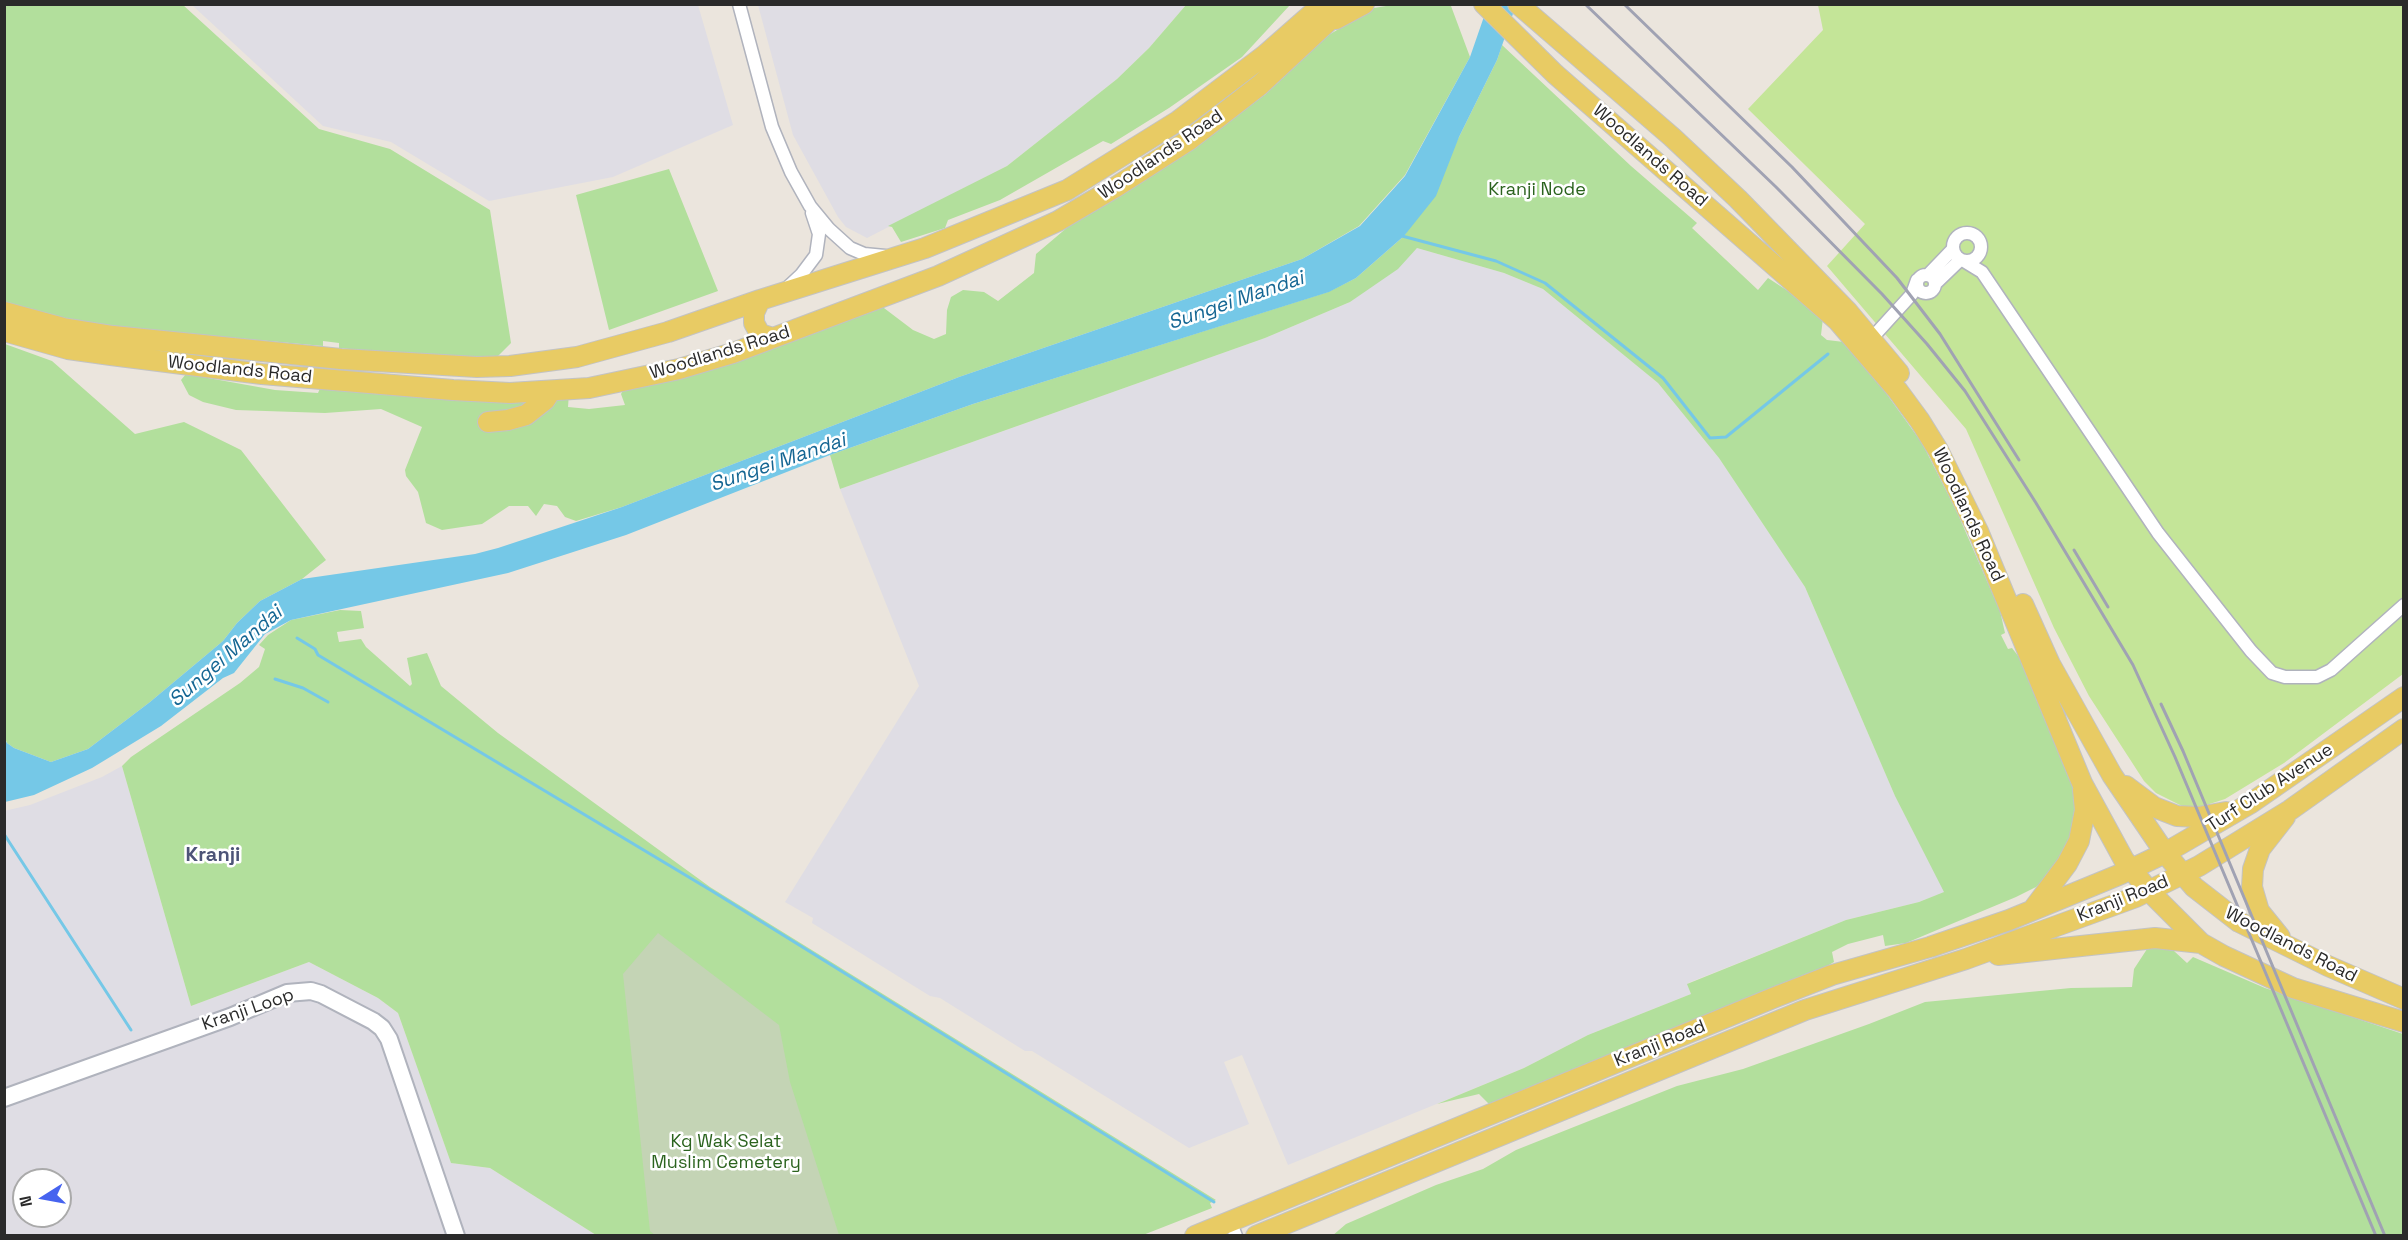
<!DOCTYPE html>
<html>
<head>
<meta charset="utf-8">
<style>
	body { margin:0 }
	#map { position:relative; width:2408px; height:1240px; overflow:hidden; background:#ebe5dd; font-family:"Space Grotesk",sans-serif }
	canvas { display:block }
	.frame { position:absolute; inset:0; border:6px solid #2a2a2a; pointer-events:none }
	.north { position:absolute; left:12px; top:1168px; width:60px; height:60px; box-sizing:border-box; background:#fff; border:2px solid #aaa; border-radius:50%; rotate:259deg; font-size:16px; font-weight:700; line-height:24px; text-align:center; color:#2a2a2a }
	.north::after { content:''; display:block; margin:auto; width:21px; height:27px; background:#4663ef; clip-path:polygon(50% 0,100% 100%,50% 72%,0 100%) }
</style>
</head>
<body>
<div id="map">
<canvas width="2408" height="1240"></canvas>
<div class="frame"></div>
<div class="north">N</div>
</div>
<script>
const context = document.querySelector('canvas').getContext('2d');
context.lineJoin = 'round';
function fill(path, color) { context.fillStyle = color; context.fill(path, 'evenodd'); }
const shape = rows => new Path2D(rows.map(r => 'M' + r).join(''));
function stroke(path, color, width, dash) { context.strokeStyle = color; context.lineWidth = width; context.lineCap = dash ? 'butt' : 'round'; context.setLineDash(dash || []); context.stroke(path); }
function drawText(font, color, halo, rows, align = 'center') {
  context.font = font + ' "Space Grotesk",sans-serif'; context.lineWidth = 5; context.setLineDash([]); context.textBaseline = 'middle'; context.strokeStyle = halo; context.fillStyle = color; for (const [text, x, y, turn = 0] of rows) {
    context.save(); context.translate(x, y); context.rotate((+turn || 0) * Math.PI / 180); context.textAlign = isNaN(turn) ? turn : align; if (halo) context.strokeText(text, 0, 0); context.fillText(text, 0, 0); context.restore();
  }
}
fill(shape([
	[192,5,698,5,733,125,613,177,489,201,391,142,323,126],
	[758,5,1186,5,1149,48,1117,79,1007,166,867,238,846,227,838,217,793,135],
	[1417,248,1504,273,1543,289,1658,383,1719,458,1805,587,1895,796,1945,892,1919,902,1846,920,1688,983,1691,994,1588,1035,1524,1068,1288,1165,1242,1055,1224,1062,1249,1124,1189,1148,1032,1051,1025,1051,940,998,930,996,812,923,813,918,785,902,919,686,840,489,1265,338,1350,302],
	[122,766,191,1006,309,962,378,998,398,1013,451,1163,490,1168,596,1235,5,1235,4,811,30,805,102,777],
	[24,1180,60,1180,60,1216,24,1216]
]), '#dfdde4');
fill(shape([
	[1398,4,1451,6,1470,57,1405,175,1359,226,1302,259,959,377,622,507,576,521,565,517,557,506,544,504,536,516,528,506,509,506,482,524,442,530,426,523,418,492,406,476,405,470,422,427,381,409,325,413,236,410,203,402,189,395,181,380,186,374,275,390,318,393,321,386,569,393,568,407,589,409,625,405,621,394,625,387,880,305,913,330,934,339,946,334,947,310,951,297,963,290,984,292,998,301,1034,273,1036,254,1082,215,1216,130,1266,94,1327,36,1374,8],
	[5,5,183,5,319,129,390,149,490,210,511,343,497,357,412,356,339,348,339,343,323,341,323,346,116,327,37,313,5,302],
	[1186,5,1290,5,1242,57,1169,108,1111,144,1103,141,1000,200,948,220,945,228,901,242,892,227,888,226,1007,166,1117,79,1149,48],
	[1502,45,1631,166,1697,223,1692,228,1758,290,1768,278,1814,308,1823,318,1821,335,1827,340,1844,342,1878,382,1922,443,1957,512,2000,611,2005,633,2001,635,2008,649,2012,648,2022,661,2074,782,2077,801,2074,836,2053,873,2036,887,2016,897,1906,943,1885,946,1883,935,1848,944,1832,952,1834,962,1817,972,1749,997,1489,1104,1479,1094,1437,1104,1524,1068,1588,1035,1691,994,1687,984,1846,920,1919,902,1944,892,1895,796,1805,587,1719,458,1658,383,1543,289,1504,273,1417,248,1398,269,1350,302,1265,338,840,489,830,455,973,404,1328,292,1356,278,1404,236,1459,137,1497,60],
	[669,169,718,291,609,330,576,195],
	[5,344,52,361,135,434,184,422,241,450,326,560,302,579,260,601,237,623,223,641,150,702,88,749,51,762,14,748,7,743,5,738],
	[340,610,361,611,364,628,337,632,339,642,361,639,366,647,410,686,412,684,407,658,427,653,441,686,498,733,710,887,1216,1200,1210,1203,1212,1208,1143,1235,596,1235,490,1168,451,1163,398,1013,378,998,309,962,191,1006,122,766,131,757,240,683,259,667,265,649,259,645,268,635,291,620],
	[2149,946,2174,951,2187,963,2193,957,2265,988,2403,1034,2403,1235,1332,1236,1346,1224,1436,1185,1483,1169,1516,1150,1677,1086,1743,1069,1869,1024,1925,1002,2071,988,2132,987,2134,969]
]), '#b2df9c');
fill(shape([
	[658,933,779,1025,790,1082,839,1235,656,1236,650,1231,623,974]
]), '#c4d4b5');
fill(shape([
	[1818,5,2403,5,2403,674,2284,763,2225,799,2197,808,2184,807,2156,793,2144,781,2089,696,2054,628,1966,429,1827,266,1865,224,1748,109,1823,30]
]), '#c4e598');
fill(shape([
	[1488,5,1516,5,1497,60,1459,137,1436,196,1404,236,1356,278,1329,292,973,404,830,455,626,535,508,573,291,620,265,634,234,673,223,678,161,726,92,768,34,795,5,802,4,738,7,743,14,748,51,762,88,749,150,702,223,641,237,623,260,601,302,579,475,554,498,548,622,507,959,377,1302,259,1360,226,1405,176,1470,57]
]), '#75c8e7');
stroke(shape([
	[1402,236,1496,261,1545,283,1663,378,1710,438,1726,437,1828,354],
	[297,638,315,649,318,655,712,891,1214,1202],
	[275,679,303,688,328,702],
	[4,834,131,1030]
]), '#75c8e7', 3);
const minor = shape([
	[739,4,772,127,791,172,810,206,829,229,850,248,864,254,885,256],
	'1953 247a14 14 0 1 1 28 0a14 14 0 1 1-28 0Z',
	[1964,261,1982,272,2158,533,2251,651,2272,673,2285,677,2317,677,2331,670,2404,605],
	[1928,275,1953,249],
	'1917 284a9 9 0 1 1 18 0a9 9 0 1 1-18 0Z',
	[1935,284,1960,260],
	[787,288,801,275,816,255,819,234,812,213],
	[1872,338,1912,294,1917,280],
	[1230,1221,1236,1236]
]);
const tertiary = shape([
	[4,1098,230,1017,287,993,311,991,321,994,373,1021,382,1028,389,1039,456,1236]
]);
const primary = shape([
	[1484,4,1555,74,1838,321,1898,391,1920,421,1938,450,1978,531,2082,783,2124,860,2149,891,2201,943,2224,956,2293,988,2404,1022],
	[1518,4,1672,137,1738,199,1848,312,1899,373],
	[1336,19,1364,4],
	[760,300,754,313,754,323,760,334,773,338],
	[4,312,63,328,113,336,341,359,477,367,510,366,577,357,668,332,760,300,925,248,1067,190,1178,121,1265,55,1323,4],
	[4,331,68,349,111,355,262,374,453,390,510,393,589,388,679,369,733,353,938,276,1058,221,1114,188,1189,140,1260,85,1347,4],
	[488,422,508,420,526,415,545,400,551,391],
	[2023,604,2050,664,2112,775,2165,853,2194,887,2239,922,2328,966,2404,999],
	[2126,786,2154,807,2177,816,2199,817,2226,812],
	[2034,908,2067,864,2079,841,2085,810,2083,790],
	[2280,937,2259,911,2252,887,2253,869,2260,849,2285,817],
	[1998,955,2155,938,2201,943],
	[1195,1236,1773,998,1832,975,1930,947,2009,920,2121,874,2165,853,2251,803,2404,697],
	[1256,1236,1805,1010,1966,959,2136,897,2199,866,2290,810,2404,729]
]);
stroke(minor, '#b0b3bd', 15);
stroke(tertiary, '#b0b3bd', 20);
stroke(primary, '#c3c3c3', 22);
stroke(minor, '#fff', 12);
stroke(tertiary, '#fff', 16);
stroke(primary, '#e8cb64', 20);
stroke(shape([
	[1585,4,1776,187,1882,294,1927,344,1965,391,2036,503,2133,665,2175,757,2376,1236],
	[1624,4,1792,167,1897,278,1940,334,2019,460],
	[2074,550,2108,607],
	[2161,704,2183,751,2385,1236]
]), '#a0a2b3', 3);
drawText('18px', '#2a2a2a', '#fff', [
	["Woodlands Road",1161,155,-34],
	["Woodlands Road",1650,156,41],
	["Woodlands Road",720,353,-17],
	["Woodlands Road",240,370,6],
	["Woodlands Road",1968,515,65],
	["Turf Club Avenue",2270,788,-33],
	["Kranji Road",2123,899,-22],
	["Woodlands Road",2291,945,27],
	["Kranji Loop",248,1010,-19],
	["Kranji Road",1660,1044,-22]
]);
drawText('18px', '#2b631e', '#fff', [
	["Kranji Node",1537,190],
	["Kg Wak Selat",726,1142],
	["Muslim Cemetery",726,1163]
]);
drawText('italic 20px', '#156693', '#fff', [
	["Sungei Mandai",1236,301,-19],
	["Sungei Mandai",778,463,-19],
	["Sungei Mandai",226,657,-41]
]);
drawText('bold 20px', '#4d5478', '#fff', [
	["Kranji",213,856]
]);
</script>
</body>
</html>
